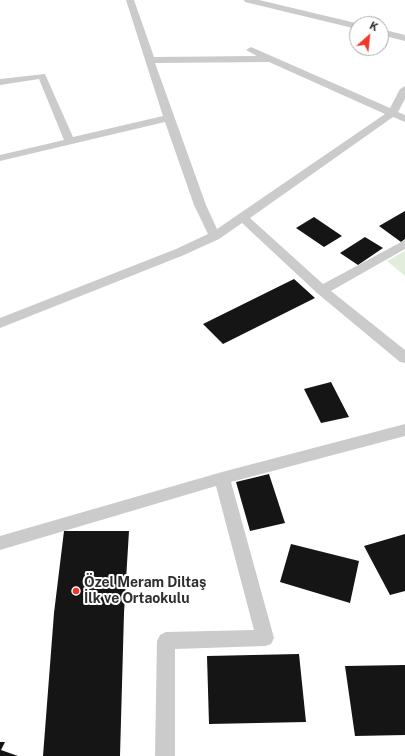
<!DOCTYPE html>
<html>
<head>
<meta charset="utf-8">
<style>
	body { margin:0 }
	#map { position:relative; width:405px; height:756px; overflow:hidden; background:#fff; font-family:"Public Sans",sans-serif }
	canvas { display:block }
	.north { position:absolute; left:349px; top:16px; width:40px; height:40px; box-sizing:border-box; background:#fff; border:1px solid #ababab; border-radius:50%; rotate:27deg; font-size:11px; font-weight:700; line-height:16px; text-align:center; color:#2e2e2e }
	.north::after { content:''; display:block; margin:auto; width:14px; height:18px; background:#f03626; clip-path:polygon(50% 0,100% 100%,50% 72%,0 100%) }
</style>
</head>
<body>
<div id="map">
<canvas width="405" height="756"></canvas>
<div class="north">K</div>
</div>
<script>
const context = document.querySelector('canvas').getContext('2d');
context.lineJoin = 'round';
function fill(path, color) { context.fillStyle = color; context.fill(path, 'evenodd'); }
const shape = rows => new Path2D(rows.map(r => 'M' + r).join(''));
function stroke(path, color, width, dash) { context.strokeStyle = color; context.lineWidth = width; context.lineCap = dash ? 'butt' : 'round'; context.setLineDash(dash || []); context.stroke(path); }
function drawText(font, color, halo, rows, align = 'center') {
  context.font = font + ' "Public Sans",sans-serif'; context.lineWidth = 4; context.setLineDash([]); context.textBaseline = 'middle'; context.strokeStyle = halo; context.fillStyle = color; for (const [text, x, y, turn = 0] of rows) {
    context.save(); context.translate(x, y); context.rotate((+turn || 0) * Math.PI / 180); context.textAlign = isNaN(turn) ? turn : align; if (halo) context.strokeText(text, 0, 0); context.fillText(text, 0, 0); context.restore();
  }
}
fill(shape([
	[405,251,405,276,387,261]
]), '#e2eddb');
fill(shape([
	[405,211,405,239,401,242,379,226],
	[314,217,342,236,324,247,296,228],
	[365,237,383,248,358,265,340,253],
	[294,279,315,298,223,344,203,324],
	[331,382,349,417,321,423,304,389],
	[269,474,285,523,250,531,236,482],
	[64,531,129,531,124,613,120,756,43,756,54,613],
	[405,534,405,591,390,595,364,546],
	[291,544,359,561,350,603,280,582],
	[299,654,306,722,209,724,207,656],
	[405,665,405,735,355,736,345,666],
	[0,742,5,742,1,750,18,756,0,756]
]), '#151515');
fill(shape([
	[126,0,134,0,154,57,257,56,246,50,251,47,390,108,400,89,405,86,405,99,398,112,405,115,405,122,393,117,250,218,323,284,405,240,405,249,331,291,405,350,405,363,400,362,317,293,242,223,219,239,184,255,0,328,0,318,176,249,208,234,194,205,165,122,0,161,0,155,64,140,39,79,0,85,0,79,45,74,73,137,163,116,126,0],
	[269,62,385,114,217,229,206,205,155,63,269,62],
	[244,0,259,0,360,24,357,24,357,29,245,2,244,0],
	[381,29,405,35,405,41,381,35,381,29],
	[405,424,405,436,231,482,274,638,271,644,265,646,175,649,175,756,155,756,157,641,160,635,166,632,254,630,216,486,0,550,0,536,222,472,405,424]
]), '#cbcbcb');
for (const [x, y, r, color] of [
	[76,591,4,"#f03626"]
]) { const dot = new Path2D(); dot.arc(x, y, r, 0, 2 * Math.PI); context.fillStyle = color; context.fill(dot); stroke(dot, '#fff', 1.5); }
drawText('bold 14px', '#2e2e2e', '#fff', [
	["Özel Meram Diltaş",84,583],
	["İlk ve Ortaokulu",84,599]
], 'left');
</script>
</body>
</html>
